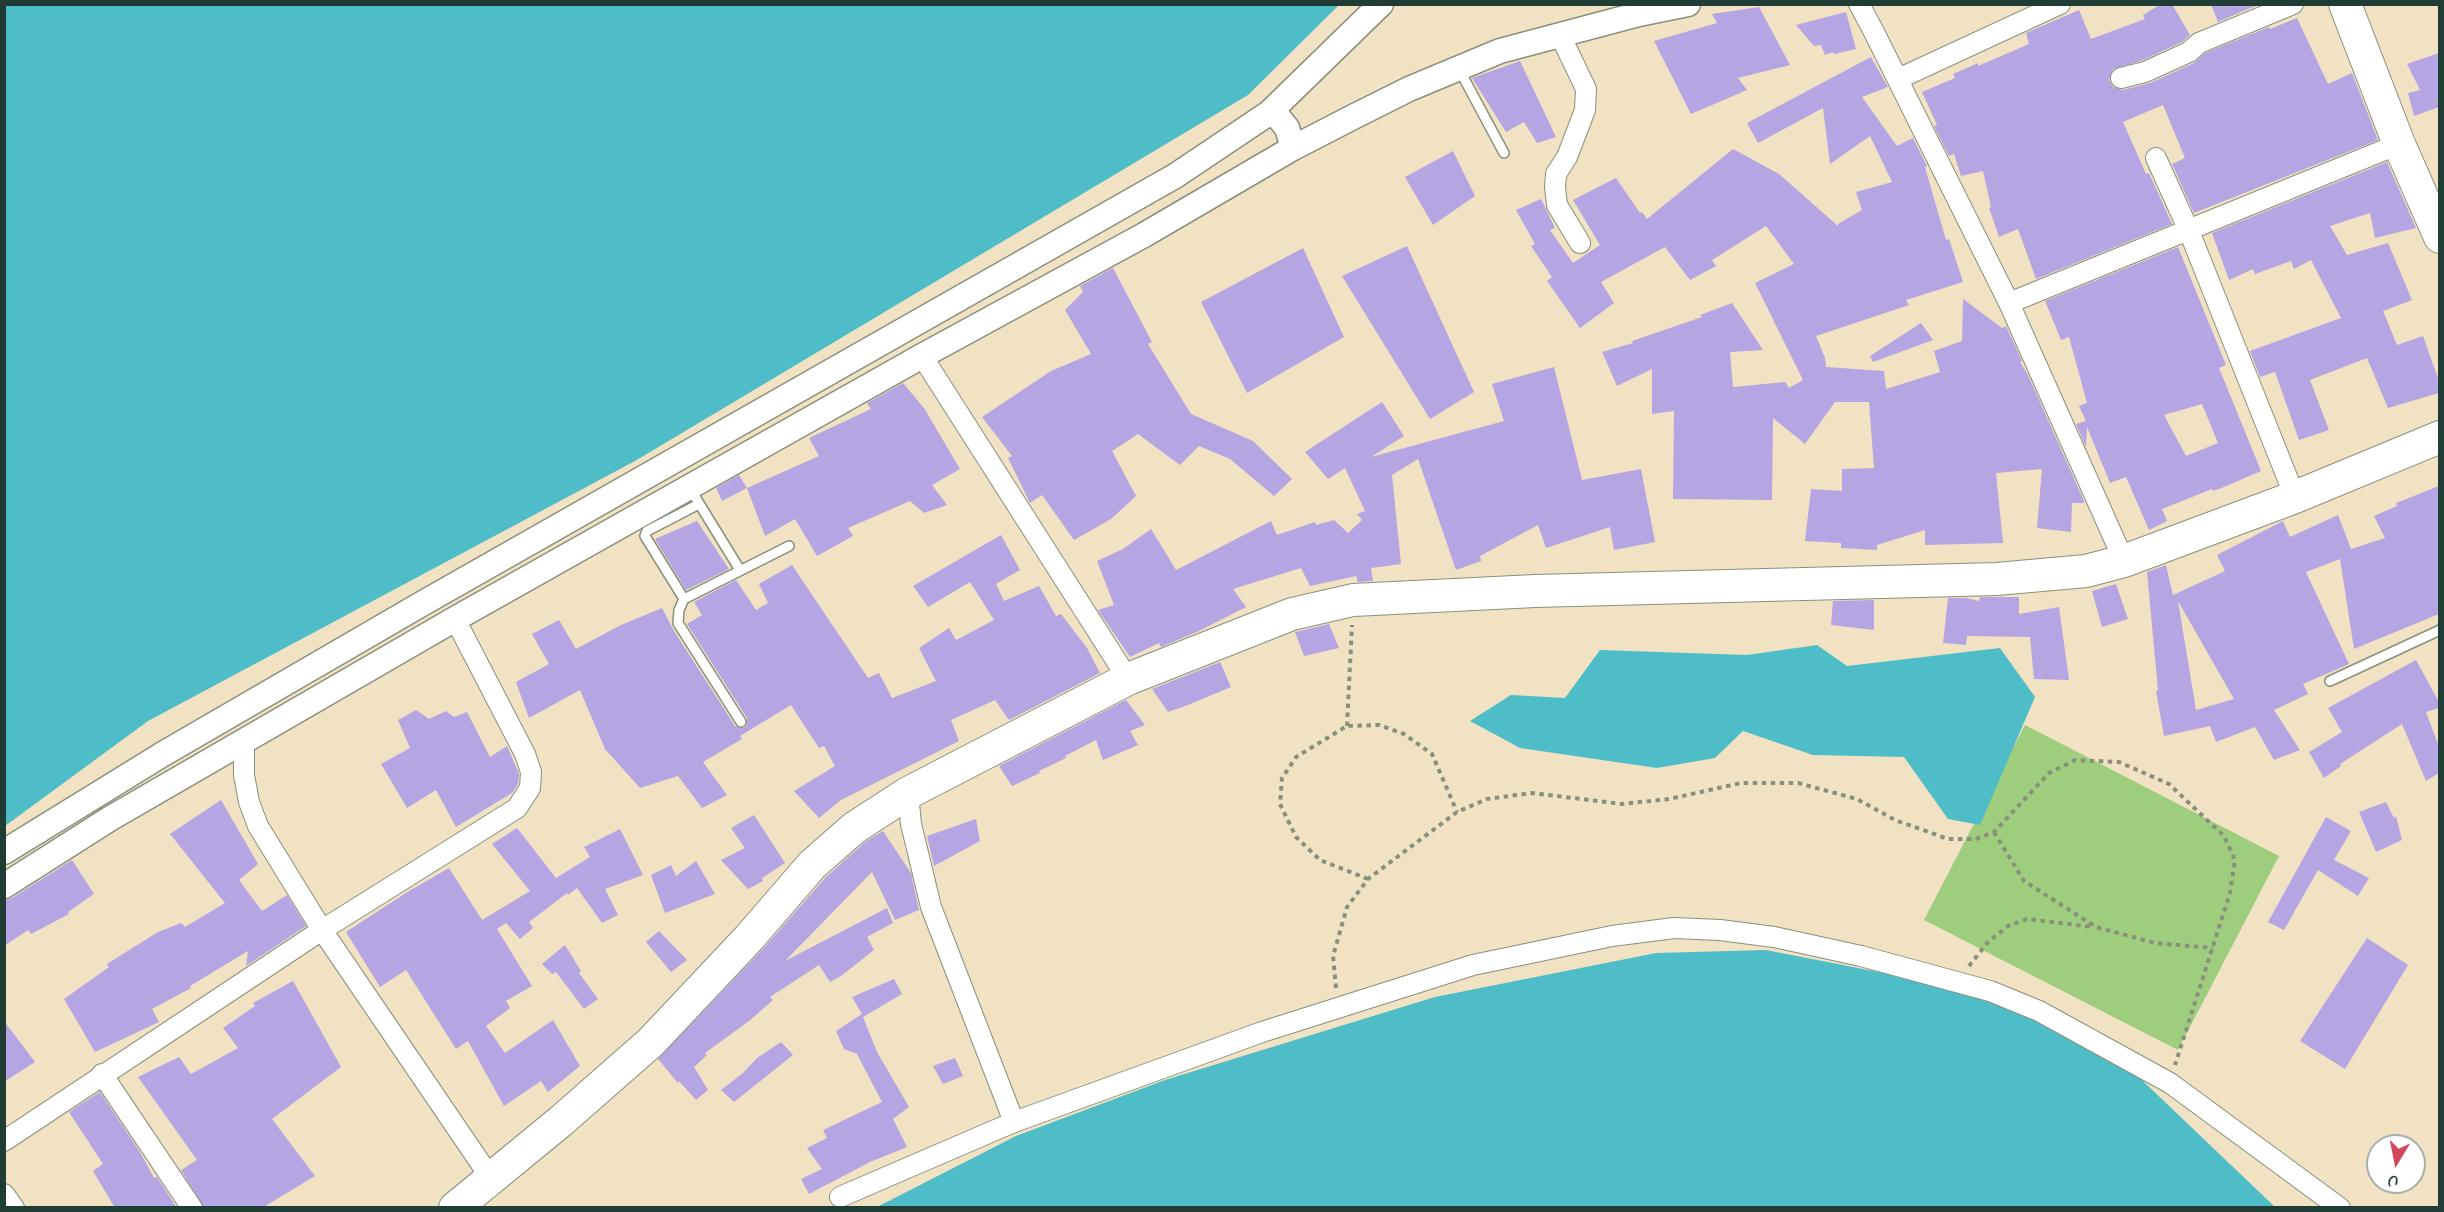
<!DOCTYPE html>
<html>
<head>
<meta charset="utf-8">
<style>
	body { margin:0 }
	#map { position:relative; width:2444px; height:1212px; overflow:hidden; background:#f1e2c4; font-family:Mynerve,sans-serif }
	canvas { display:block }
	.frame { position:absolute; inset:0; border:6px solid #1f3d34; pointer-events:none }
	.north { position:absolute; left:2366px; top:1134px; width:60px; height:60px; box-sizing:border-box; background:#fff; border:2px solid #a5b1ae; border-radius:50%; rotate:190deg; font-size:16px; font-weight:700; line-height:24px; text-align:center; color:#1f3d34 }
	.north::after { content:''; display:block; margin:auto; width:21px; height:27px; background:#d1495b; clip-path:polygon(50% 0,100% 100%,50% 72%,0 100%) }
</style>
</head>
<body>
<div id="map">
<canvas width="2444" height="1212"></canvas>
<div class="frame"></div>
<div class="north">U</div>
</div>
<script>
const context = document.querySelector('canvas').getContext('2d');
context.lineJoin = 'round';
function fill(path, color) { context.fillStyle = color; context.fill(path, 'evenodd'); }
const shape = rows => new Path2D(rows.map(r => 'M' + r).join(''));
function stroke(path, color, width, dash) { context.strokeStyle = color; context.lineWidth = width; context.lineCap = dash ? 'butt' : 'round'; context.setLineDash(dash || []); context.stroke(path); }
fill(shape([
	[2025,725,2279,856,2178,1050,1924,920]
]), '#9ece7d');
fill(shape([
	[5,4,1339,4,1339,5,1248,95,635,461,148,721,5,826],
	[1817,645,1847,666,2000,648,2035,697,1980,825,1948,819,1904,757,1813,755,1743,731,1715,758,1657,768,1520,748,1470,721,1511,695,1565,698,1600,650,1747,655],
	[1766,950,1981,992,2123,1062,2275,1207,875,1208,1016,1136,1165,1080,1435,997,1656,953]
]), '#4fbdc7');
fill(shape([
	[2161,4,2172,4,2190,35,2182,42,2141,61,2113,69,2109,80,2113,87,2123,90,2150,83,2194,63,2205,53,2269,27,2270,29,2297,18,2328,84,2352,73,2378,140,2194,213,2172,164,2185,158,2163,105,2123,122,2146,174,2149,173,2172,224,2036,279,2018,229,1999,237,1989,208,1991,207,1983,171,1961,176,1954,154,1949,156,1934,126,1937,125,1922,92,1955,78,1953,74,1978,63,1978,66,2029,44,2026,33,2079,10,2091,39,2145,19,2143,15],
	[2211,4,2260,4,2218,22],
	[1759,7,1790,65,1738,78,1747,90,1691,114,1654,41,1717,23,1712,14],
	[1846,12,1856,49,1834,54,1833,52,1825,55,1821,45,1814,46,1796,25],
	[2439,53,2439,107,2414,116,2408,93,2420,90,2407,64],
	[1871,57,1888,87,1862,97,1897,146,1913,138,1927,166,1925,167,1946,240,1949,239,1963,282,1906,300,1909,305,1816,336,1825,358,1826,367,1884,371,1886,389,1940,372,1934,351,1962,341,1963,299,2002,328,2006,326,2022,361,2020,362,2028,375,2084,501,2084,503,2072,503,2071,532,2037,528,2042,469,1996,473,2003,543,1925,545,1925,530,1877,545,1877,550,1841,548,1841,543,1805,541,1811,489,1842,491,1842,469,1874,468,1869,402,1835,402,1805,444,1773,418,1772,500,1673,499,1674,411,1652,414,1652,369,1617,386,1602,352,1633,343,1632,341,1702,317,1700,315,1732,303,1763,350,1730,352,1733,387,1785,382,1789,388,1803,380,1755,283,1794,264,1766,226,1712,260,1716,266,1690,280,1665,247,1601,282,1614,303,1580,328,1547,281,1552,277,1531,246,1535,244,1516,210,1541,199,1555,228,1550,230,1573,263,1600,245,1573,200,1616,178,1640,213,1642,212,1647,219,1733,149,1779,174,1838,226,1838,224,1862,210,1856,192,1892,182,1870,136,1830,164,1823,108,1758,143,1747,123],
	[1520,61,1556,137,1537,143,1524,122,1506,132,1472,78],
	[1453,151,1475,196,1433,225,1405,177],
	[2387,162,2416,228,2375,238,2370,213,2330,226,2347,255,2388,243,2412,300,2383,311,2397,345,2423,336,2439,381,2439,393,2388,408,2367,358,2310,380,2329,430,2299,440,2275,372,2260,377,2250,351,2341,318,2311,260,2294,269,2291,261,2255,274,2253,269,2229,280,2212,233],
	[1407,246,1474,392,1430,419,1342,276],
	[2178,247,2226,365,2219,368,2261,471,2224,487,2213,491,2212,489,2162,509,2167,521,2149,530,2126,477,2110,483,2087,427,2086,447,2076,424,2086,421,2079,406,2087,403,2069,337,2061,340,2045,301],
	[2202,404,2218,443,2186,456,2164,415],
	[1303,248,1344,337,1247,393,1201,302],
	[1113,268,1152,342,1148,344,1191,414,1253,441,1292,479,1274,496,1230,459,1199,446,1180,465,1138,434,1112,451,1136,496,1111,519,1074,540,1042,495,1030,503,1008,458,1012,456,982,417,1051,371,1091,354,1065,310,1083,292,1080,286],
	[1921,323,1933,340,1873,362,1870,356],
	[1554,367,1582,480,1641,469,1655,542,1614,550,1610,527,1546,548,1538,525,1480,556,1481,561,1456,570,1418,459,1392,475,1401,564,1371,568,1373,581,1358,582,1356,576,1310,586,1301,568,1233,589,1246,607,1199,631,1161,647,1159,643,1130,657,1098,610,1114,605,1097,561,1123,549,1151,529,1176,570,1271,521,1277,535,1315,522,1316,525,1334,520,1348,533,1362,520,1357,514,1365,511,1345,468,1328,479,1305,452,1382,402,1404,436,1371,457,1504,421,1492,384],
	[903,383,924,408,960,469,932,485,947,505,924,513,910,501,848,528,853,536,817,556,795,519,765,536,747,488,819,456,809,438,871,409,867,403],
	[739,475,747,488,722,501,716,488],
	[2439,486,2439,614,2354,649,2340,559,2306,572,2349,664,2303,684,2308,694,2274,710,2300,750,2274,760,2255,727,2216,742,2210,726,2164,736,2156,691,2158,690,2147,572,2166,565,2173,595,2225,571,2217,555,2283,521,2290,537,2338,515,2351,549,2385,538,2374,516,2397,506,2396,503],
	[2178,601,2234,699,2196,710],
	[697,521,729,569,686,590,655,539],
	[1001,535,1020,570,996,584,1004,601,1039,586,1056,616,1061,614,1087,648,1100,673,1009,720,995,700,951,720,959,741,841,800,819,818,794,791,835,766,824,746,819,748,791,705,740,736,742,739,703,762,727,795,702,808,678,776,640,788,605,749,580,690,529,718,516,682,549,664,532,634,559,620,576,649,619,626,662,608,674,631,735,726,744,728,747,725,747,718,687,624,702,615,694,602,736,580,756,610,768,603,759,584,792,565,868,678,879,673,892,698,936,681,919,648,949,628,956,640,994,620,970,582,928,607,913,586],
	[2116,584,2128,619,2102,627,2092,591],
	[1980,597,2019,597,2019,614,2059,607,2069,680,2034,679,2030,637,1967,636,1966,645,1943,643,1948,598,1966,598,1979,601],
	[1874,600,1874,630,1831,625,1833,601],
	[1329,624,1339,648,1304,656,1295,632],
	[2416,660,2439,702,2439,708,2426,712,2439,747,2439,773,2426,781,2402,724,2340,764,2341,766,2324,778,2309,752,2342,732,2328,708],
	[1220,662,1231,687,1188,705,1168,712,1152,689],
	[1126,700,1145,725,1130,731,1138,745,1103,760,1096,740,1065,756,1066,758,1039,771,1040,773,1012,786,999,766],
	[416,710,429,719,446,711,454,717,467,712,490,757,507,746,519,774,518,784,512,793,456,827,436,790,407,808,381,764,410,748,398,720],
	[221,800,258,864,239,880,262,911,287,895,306,926,246,966,248,951,190,986,191,988,152,1009,159,1022,95,1052,64,999,109,967,107,964,158,932,181,923,185,927,225,903,170,834],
	[2386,802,2394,818,2396,816,2402,840,2376,852,2359,812],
	[754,815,785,863,762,878,763,881,748,889,721,860,745,848,731,828],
	[2326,817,2351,831,2334,860,2369,878,2358,896,2318,870,2284,930,2268,922],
	[976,819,980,841,934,866,927,836],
	[517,828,556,878,590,857,584,847,620,829,643,875,605,889,618,915,602,923,577,888,568,895,567,893,529,922,533,928,520,939,506,923,497,929,532,986,506,1001,510,1008,486,1026,505,1053,553,1020,580,1066,548,1092,541,1081,504,1106,468,1041,456,1049,406,970,380,987,346,932,409,891,449,868,482,920,530,891,492,844],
	[883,831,911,873,919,910,895,920,872,872,785,961,887,908,893,923,867,937,874,950,841,976,830,982,819,965,770,997,773,1000,749,1021,705,1053,707,1055,694,1067,708,1090,696,1100,679,1081,678,1083,658,1059,762,950,825,878,865,842],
	[72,860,94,894,68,912,69,914,31,934,28,930,4,946,4,900,12,898],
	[696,861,715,894,665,913,651,875,671,865,676,876],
	[659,931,687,960,671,972,646,942],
	[2367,938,2408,965,2345,1069,2300,1041],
	[565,945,581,971,579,973,598,999,584,1009,556,972,552,974,542,964],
	[894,979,902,994,863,1017,877,1052,909,1107,893,1119,907,1147,870,1162,809,1194,801,1179,822,1169,807,1148,827,1138,823,1130,882,1102,857,1054,844,1049,836,1031,862,1014,852,997],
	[293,981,341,1067,272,1119,315,1176,262,1208,204,1208,181,1170,197,1160,138,1077,179,1057,191,1074,238,1048,223,1028,255,1006,253,1003],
	[4,1021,35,1062,4,1082],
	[781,1042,793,1055,734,1102,721,1090,743,1073,757,1058],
	[955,1058,963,1076,943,1084,933,1066],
	[100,1092,140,1152,154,1178,157,1177,177,1208,115,1208,93,1171,103,1164,69,1112]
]), '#b5a5e2');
const service = shape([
	[1459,69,1504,153],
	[689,487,740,570],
	[684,599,645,536,647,531,699,504],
	[2330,681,2440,630],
	[741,722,678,623,679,610,684,599,789,546]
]);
const minor = shape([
	[1859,4,1874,32,2009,303,2124,561],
	[1560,35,1586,89,1585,110,1567,157,1556,174,1555,187,1557,205,1580,243],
	[2121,78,2145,72,2189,52,2199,43,2293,4],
	[1898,79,2060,4],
	[2156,158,2189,231,2295,497],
	[2009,303,2399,144],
	[922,356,1128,679],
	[244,741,244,775,249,802,258,826,322,930,490,1177],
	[908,793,911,824,931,907,1014,1122],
	[102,1074,192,1208],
	[4,1141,322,930,517,808,530,788,531,772,525,754,455,619],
	[4,1194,14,1208],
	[840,1197,1014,1122,1262,1032,1473,965,1612,936,1674,928,1720,930,1774,937,1861,956,1990,991,2039,1011,2170,1083,2340,1208]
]);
const tertiary = shape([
	[1269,113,1279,118,1287,128,1293,148],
	[4,852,163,754,425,602,1175,176,1269,113,1381,4],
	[4,886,111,818,455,619,922,356,1144,235,1293,148,1353,117,1409,89,1500,51,1639,14,1688,4]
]);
const trunk = shape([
	[2345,4,2399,144,2440,237],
	[455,1208,561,1121,651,1042,749,938,812,865,854,828,908,793,1128,679,1292,614,1353,600,1535,591,1997,579,2086,571,2124,561,2295,497,2440,437]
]);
stroke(service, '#88907c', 12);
stroke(minor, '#88907c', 22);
stroke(tertiary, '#88907c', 27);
stroke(trunk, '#88907c', 34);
stroke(shape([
	[1347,726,1352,625],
	[1994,832,2024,881,2096,927,2155,943,2213,948],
	[1368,879,1320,860,1296,837,1280,804,1282,778,1296,757,1347,726,1379,725,1404,734,1432,754,1457,812],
	[1969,966,1988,942,2008,926,2027,919,2093,927],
	[1336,988,1333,956,1347,907,1368,879,1457,812,1487,799,1532,793,1622,804,1669,799,1741,783,1798,783,1857,799,1895,820,1948,839,1976,839,1994,832,2049,773,2075,760,2119,762,2169,784,2224,836,2235,860,2230,893,2175,1065]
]), '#88907c', 4, [4.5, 4.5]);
stroke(service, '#fff', 9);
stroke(minor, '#fff', 20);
stroke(tertiary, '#fff', 24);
stroke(trunk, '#fff', 32);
</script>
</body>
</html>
